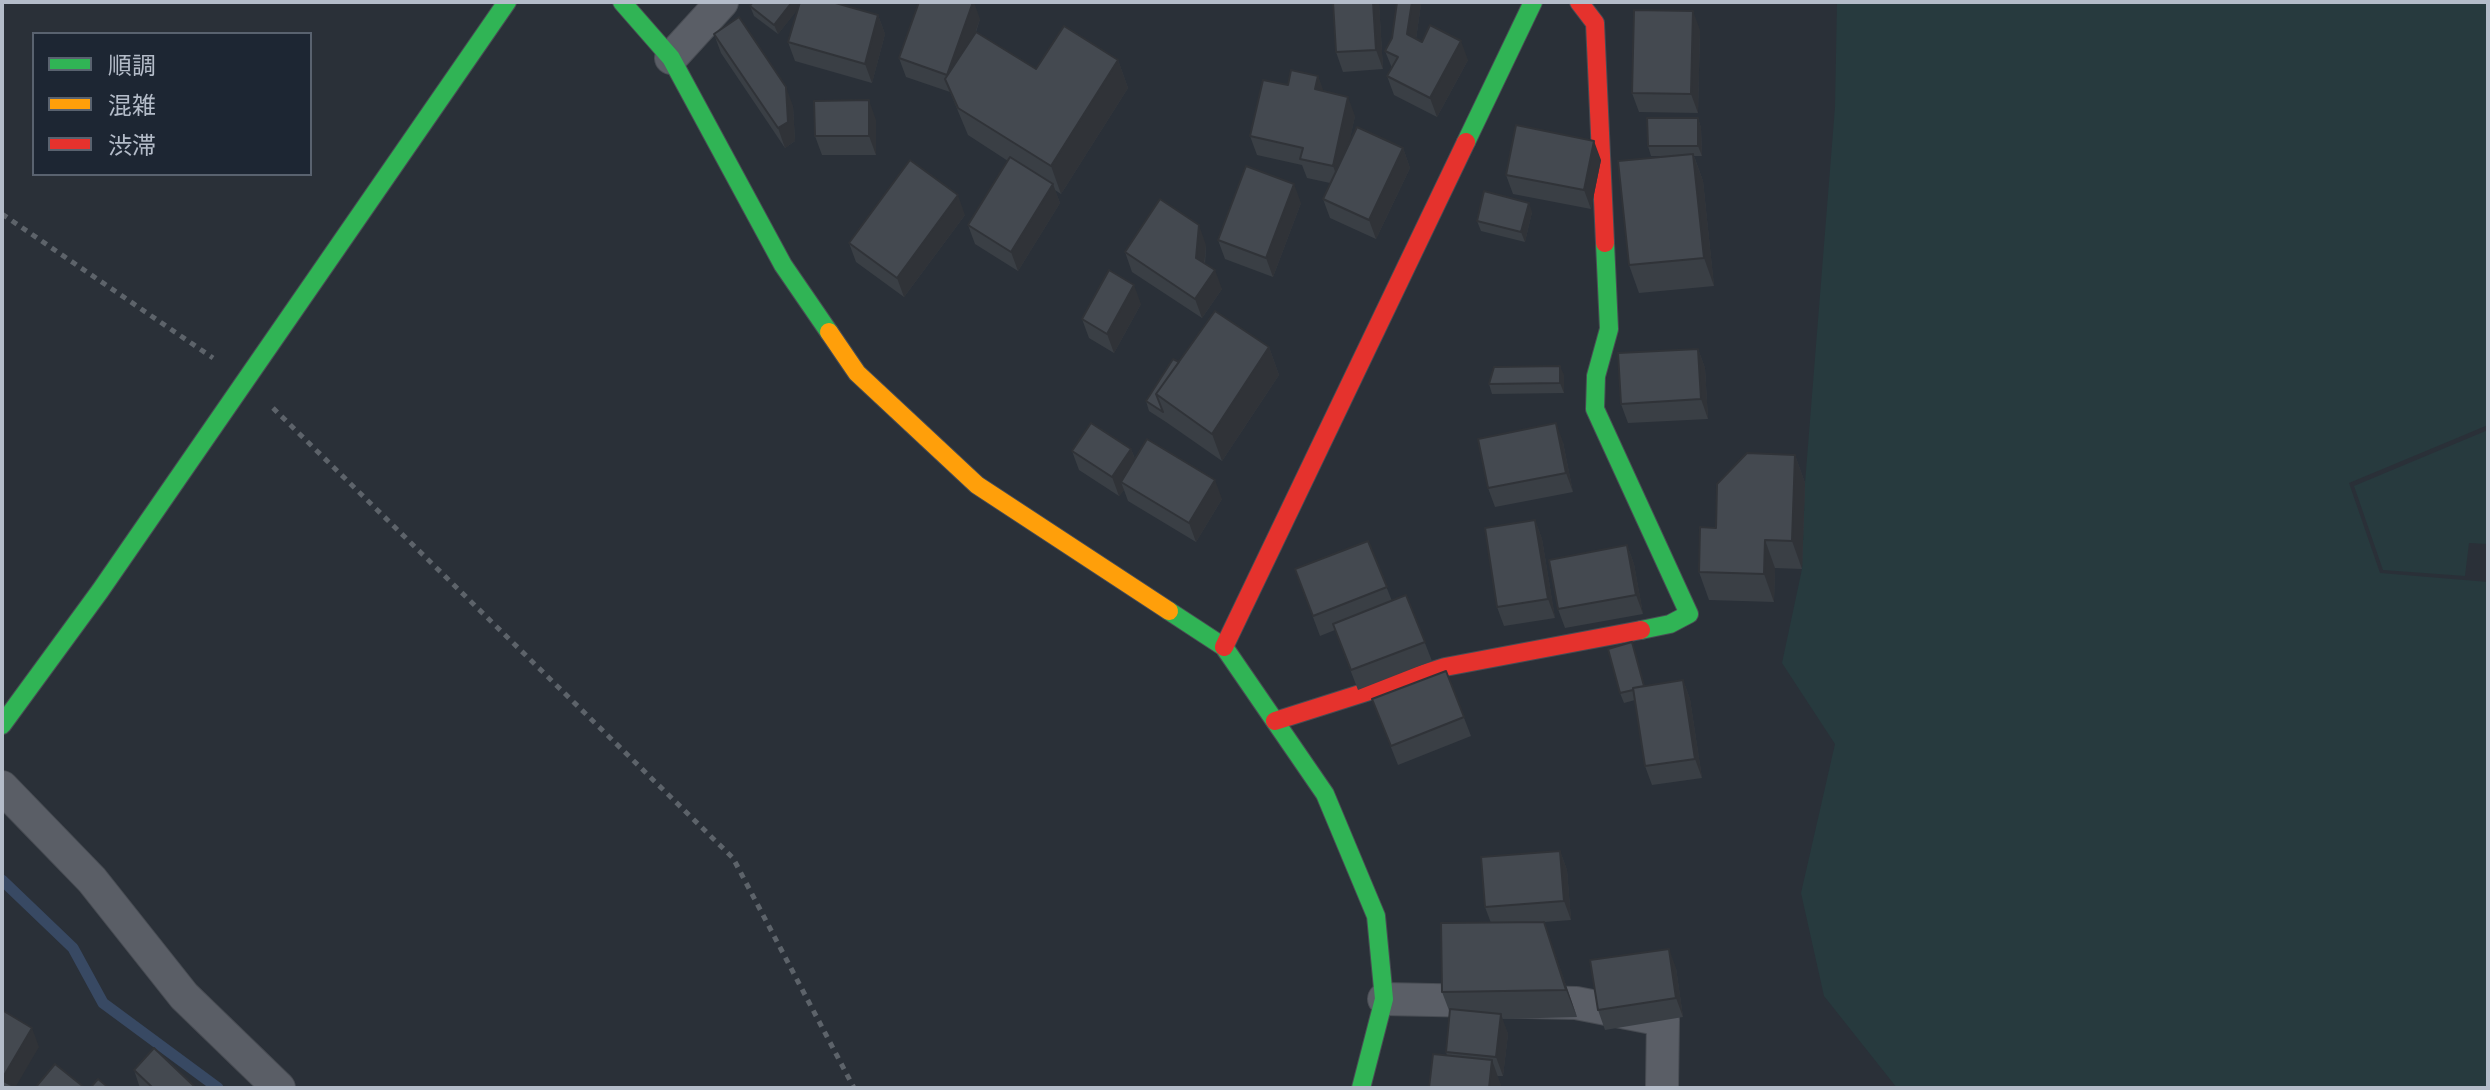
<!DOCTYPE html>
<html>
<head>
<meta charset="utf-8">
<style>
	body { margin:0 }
	#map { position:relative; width:2490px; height:1090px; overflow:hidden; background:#2a3038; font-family:Jost,"Noto Sans JP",sans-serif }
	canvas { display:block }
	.frame { position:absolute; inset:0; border:4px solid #b4bcc9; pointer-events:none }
	.legend { position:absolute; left:32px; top:32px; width:280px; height:144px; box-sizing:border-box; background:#1d2633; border:2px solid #59626f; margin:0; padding:10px 14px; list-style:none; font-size:24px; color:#b4bcc9 }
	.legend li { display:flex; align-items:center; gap:16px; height:40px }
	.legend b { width:40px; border:2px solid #59626f }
</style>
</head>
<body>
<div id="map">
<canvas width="2490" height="1090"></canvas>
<div class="frame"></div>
<ul class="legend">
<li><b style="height:10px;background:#30b455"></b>順調</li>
<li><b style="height:10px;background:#ff9f0a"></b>混雑</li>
<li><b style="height:10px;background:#e5322d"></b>渋滞</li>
</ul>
</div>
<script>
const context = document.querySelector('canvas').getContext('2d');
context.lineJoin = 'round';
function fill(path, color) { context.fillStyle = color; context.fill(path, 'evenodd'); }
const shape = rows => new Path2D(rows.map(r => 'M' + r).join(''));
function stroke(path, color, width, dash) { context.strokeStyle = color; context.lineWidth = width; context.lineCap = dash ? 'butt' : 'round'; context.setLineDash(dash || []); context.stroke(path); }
fill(shape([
	[1837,2,2488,2,2488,425,2349,483,2380,573,2488,582,2488,1088,1897,1088,1824,996,1801,893,1835,744,1782,663,1802,569,1805,483,1835,107],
	[2488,430,2488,544,2469,543,2465,576,2383,570,2354,486]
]), '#273a3e');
stroke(shape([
	[2,880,73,948,103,1003,218,1088]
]), '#384963', 11);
const street = shape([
	[671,58,722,2],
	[2,787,92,880,184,996,279,1088],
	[1384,999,1576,1003,1663,1020,1662,1088]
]);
const fast = shape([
	[622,2,671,58,783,265,829,332],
	[1466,142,1533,2],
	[1605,243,1609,329,1596,376,1595,409,1689,614,1670,624,1641,630],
	[1169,611,1224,647,1325,794,1376,916,1384,999,1361,1088],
	[2,725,100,591,507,2]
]);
const slow = shape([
	[829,332,857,373,977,485,1169,611]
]);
const jam = shape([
	[1579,2,1595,23,1605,243],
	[1224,647,1466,142],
	[1275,721,1445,667,1641,630]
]);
stroke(street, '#484c53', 34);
stroke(fast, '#484c53', 20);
stroke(slow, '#484c53', 20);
stroke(jam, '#484c53', 20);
stroke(shape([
	[2,214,213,358],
	[273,408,733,858,854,1088]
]), '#5d636a', 5, [6, 6]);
stroke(street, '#5a5e66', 32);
stroke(fast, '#30b455', 18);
stroke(slow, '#ff9f0a', 18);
stroke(jam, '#e5322d', 18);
fill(shape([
	[1333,2,1379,2,1383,69,1343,72,1336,52],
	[1421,4,1416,39,1468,60,1437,117,1394,95,1387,76,1392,68,1385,51,1392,38],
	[750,6,878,15,885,34,872,83,795,61,788,42,797,10,778,34,754,16],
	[980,19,976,32,1036,69,1118,60,1128,88,1061,194,1055,190,1060,203,1018,271,975,244,968,225,1008,161,968,135,950,92,906,77,899,58],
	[1700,30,1698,113,1639,112,1632,93],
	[714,34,793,106,795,141,785,148,721,53],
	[1318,76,1323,91,1355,116,1349,143,1403,148,1410,168,1376,239,1330,218,1323,199,1330,183,1307,178,1302,165,1257,155,1250,136,1288,85],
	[1698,118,1701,128,1702,156,1694,156,1703,181,1714,286,1639,293,1629,265,1671,156,1651,156,1648,146],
	[876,120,876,155,822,155,815,136],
	[1601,160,1591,209,1513,194,1506,175],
	[1301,203,1273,277,1225,259,1218,240],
	[1532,212,1525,242,1481,231,1477,221],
	[965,215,904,297,856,262,849,243],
	[1206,245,1205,264,1222,289,1202,318,1132,272,1125,252],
	[1141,304,1114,353,1089,338,1082,319],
	[1269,347,1279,375,1222,461,1166,422,1149,411,1146,401,1179,362],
	[1698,349,1705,368,1708,419,1628,423,1621,404],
	[1564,375,1564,393,1492,394,1489,384],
	[1563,442,1573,492,1495,507,1488,488],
	[1131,449,1135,459,1222,499,1196,542,1128,501,1124,490,1119,496,1079,470,1072,451],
	[1795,455,1805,483,1802,569,1775,568,1774,602,1709,600,1699,572,1716,528],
	[1535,520,1542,539,1555,618,1504,626,1497,607],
	[1368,541,1392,601,1406,595,1432,661,1358,690,1335,630,1320,636,1295,569],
	[1627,545,1634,564,1643,614,1565,628,1558,609],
	[1635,652,1644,686,1683,680,1690,699,1702,778,1652,785,1645,766,1635,700,1624,703,1620,693],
	[1446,671,1471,736,1398,765,1372,699],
	[1560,851,1567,870,1571,920,1544,922,1577,1017,1502,1019,1508,1034,1503,1076,1497,1076,1502,1088,1429,1088,1447,1056,1446,1052,1450,1013,1442,992,1491,923,1485,907],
	[1676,968,1683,1017,1605,1030,1598,1010],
	[134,1070,196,1088,140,1088]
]), '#3a3f45');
fill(shape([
	[792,2,804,2,778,34,774,25],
	[973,2,974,2,980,19,954,94,947,75],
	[1373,2,1379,2,1383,69,1376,50],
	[1412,2,1420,2,1421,4,1414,53,1407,34],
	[1693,11,1700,30,1698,113,1691,94],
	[878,15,885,34,872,83,865,64],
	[1461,41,1468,60,1437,117,1430,98],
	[1118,60,1128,88,1061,194,1051,166],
	[1318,76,1325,95,1315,89],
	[786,87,793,106,795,141,785,148,778,128],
	[1348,97,1355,116,1340,185,1333,166],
	[869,100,876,120,876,155,869,136],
	[1698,118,1701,128,1702,156,1698,146],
	[1594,141,1601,160,1591,209,1584,190],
	[1403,148,1410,168,1376,239,1369,220],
	[1693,154,1703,181,1714,286,1704,258],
	[1053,184,1060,203,1018,271,1011,252],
	[1294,184,1301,203,1273,277,1266,258],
	[958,195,965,215,904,297,897,278],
	[1529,203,1532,212,1525,242,1521,232],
	[1199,225,1206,245,1203,277,1196,258],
	[1215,270,1222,289,1202,318,1195,299],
	[1134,285,1141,304,1114,353,1107,334],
	[1269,347,1279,375,1222,461,1212,434],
	[1698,349,1705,368,1708,419,1701,399],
	[1560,366,1564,375,1564,393,1560,383],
	[1556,423,1563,442,1573,492,1566,473],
	[1131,449,1138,468,1121,482,1124,490,1119,496,1112,477],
	[1795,455,1805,483,1802,569,1792,541],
	[1215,480,1222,499,1196,542,1189,523],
	[1535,520,1542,539,1555,618,1548,599],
	[1765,540,1775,568,1774,602,1764,574],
	[1627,545,1634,564,1643,614,1636,595],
	[1683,680,1690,699,1702,778,1695,759],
	[1560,851,1567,870,1571,920,1564,901],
	[1544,922,1554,950,1577,1017,1566,990],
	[1669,949,1676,968,1683,1017,1676,998],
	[1501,1014,1508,1034,1503,1076,1496,1057],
	[32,1028,39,1047,15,1088,5,1088,2,1079],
	[1492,1060,1502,1088,1489,1088]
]), '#303338');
const building = shape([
	[753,2,792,2,774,25,750,6,753,2],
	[800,2,832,2,878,15,865,64,788,42,800,2],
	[919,2,973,2,947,75,899,58,919,2],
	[1333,2,1373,2,1376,50,1336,52,1333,2],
	[1397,2,1412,2,1407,34,1422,42,1430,25,1461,41,1430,98,1387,76,1398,57,1385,51,1392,38,1397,2],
	[1634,10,1693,11,1691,94,1632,93,1634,10],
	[739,17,786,87,788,122,778,128,714,34,739,17],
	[1064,26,1118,60,1051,166,958,108,945,79,976,32,1036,69,1064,26],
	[1291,70,1318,76,1315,89,1348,97,1333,166,1300,159,1303,148,1250,136,1263,80,1288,85,1291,70],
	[869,100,869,136,815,136,814,101,869,100],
	[1647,118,1698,118,1698,146,1648,146,1647,118],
	[1516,125,1594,141,1584,190,1506,175,1516,125],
	[1357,127,1403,148,1369,220,1323,199,1357,127],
	[1693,154,1704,258,1629,265,1618,161,1693,154],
	[1010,157,1053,184,1011,252,968,225,1010,157],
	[910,160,958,195,897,278,849,243,910,160],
	[1246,166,1294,184,1266,258,1218,240,1246,166],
	[1484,191,1529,203,1521,232,1477,221,1484,191],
	[1160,199,1199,225,1196,258,1215,270,1195,299,1125,252,1160,199],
	[1109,270,1134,285,1107,334,1082,319,1109,270],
	[1215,311,1269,347,1212,434,1156,394,1215,311],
	[1698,349,1701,399,1621,404,1618,353,1698,349],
	[1173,359,1179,362,1156,394,1163,412,1146,401,1173,359],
	[1560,366,1560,383,1489,384,1494,367,1560,366],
	[1091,423,1131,449,1112,477,1072,451,1091,423],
	[1556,423,1566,473,1488,488,1478,439,1556,423],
	[1147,439,1215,480,1189,523,1121,482,1147,439],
	[1747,453,1795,455,1792,541,1765,540,1764,574,1699,572,1700,527,1716,528,1717,484,1747,453],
	[1535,520,1548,599,1497,607,1485,528,1535,520],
	[1368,541,1387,587,1313,616,1295,569,1368,541],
	[1627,545,1636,595,1558,609,1549,560,1627,545],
	[1406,595,1425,642,1351,670,1333,624,1406,595],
	[1632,642,1644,686,1633,688,1633,690,1620,693,1608,649,1632,642],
	[1446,671,1464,717,1391,746,1372,699,1446,671],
	[1683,680,1695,759,1645,766,1633,688,1683,680],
	[1560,851,1564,901,1485,907,1481,857,1560,851],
	[1544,922,1566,990,1442,992,1441,923,1544,922],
	[1669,949,1676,998,1598,1010,1590,960,1669,949],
	[1450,1009,1501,1014,1496,1057,1446,1052,1450,1009],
	[2,1010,32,1028,2,1079,2,1010],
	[154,1048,196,1088,153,1088,134,1070,154,1048],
	[1433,1054,1492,1060,1489,1088,1429,1088,1433,1054],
	[55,1064,85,1088,35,1088,55,1064],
	[98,1079,109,1088,90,1088,98,1079],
	[2,1080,15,1087,14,1088,2,1088,2,1080]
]);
fill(building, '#444950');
stroke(building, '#303338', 2);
</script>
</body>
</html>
